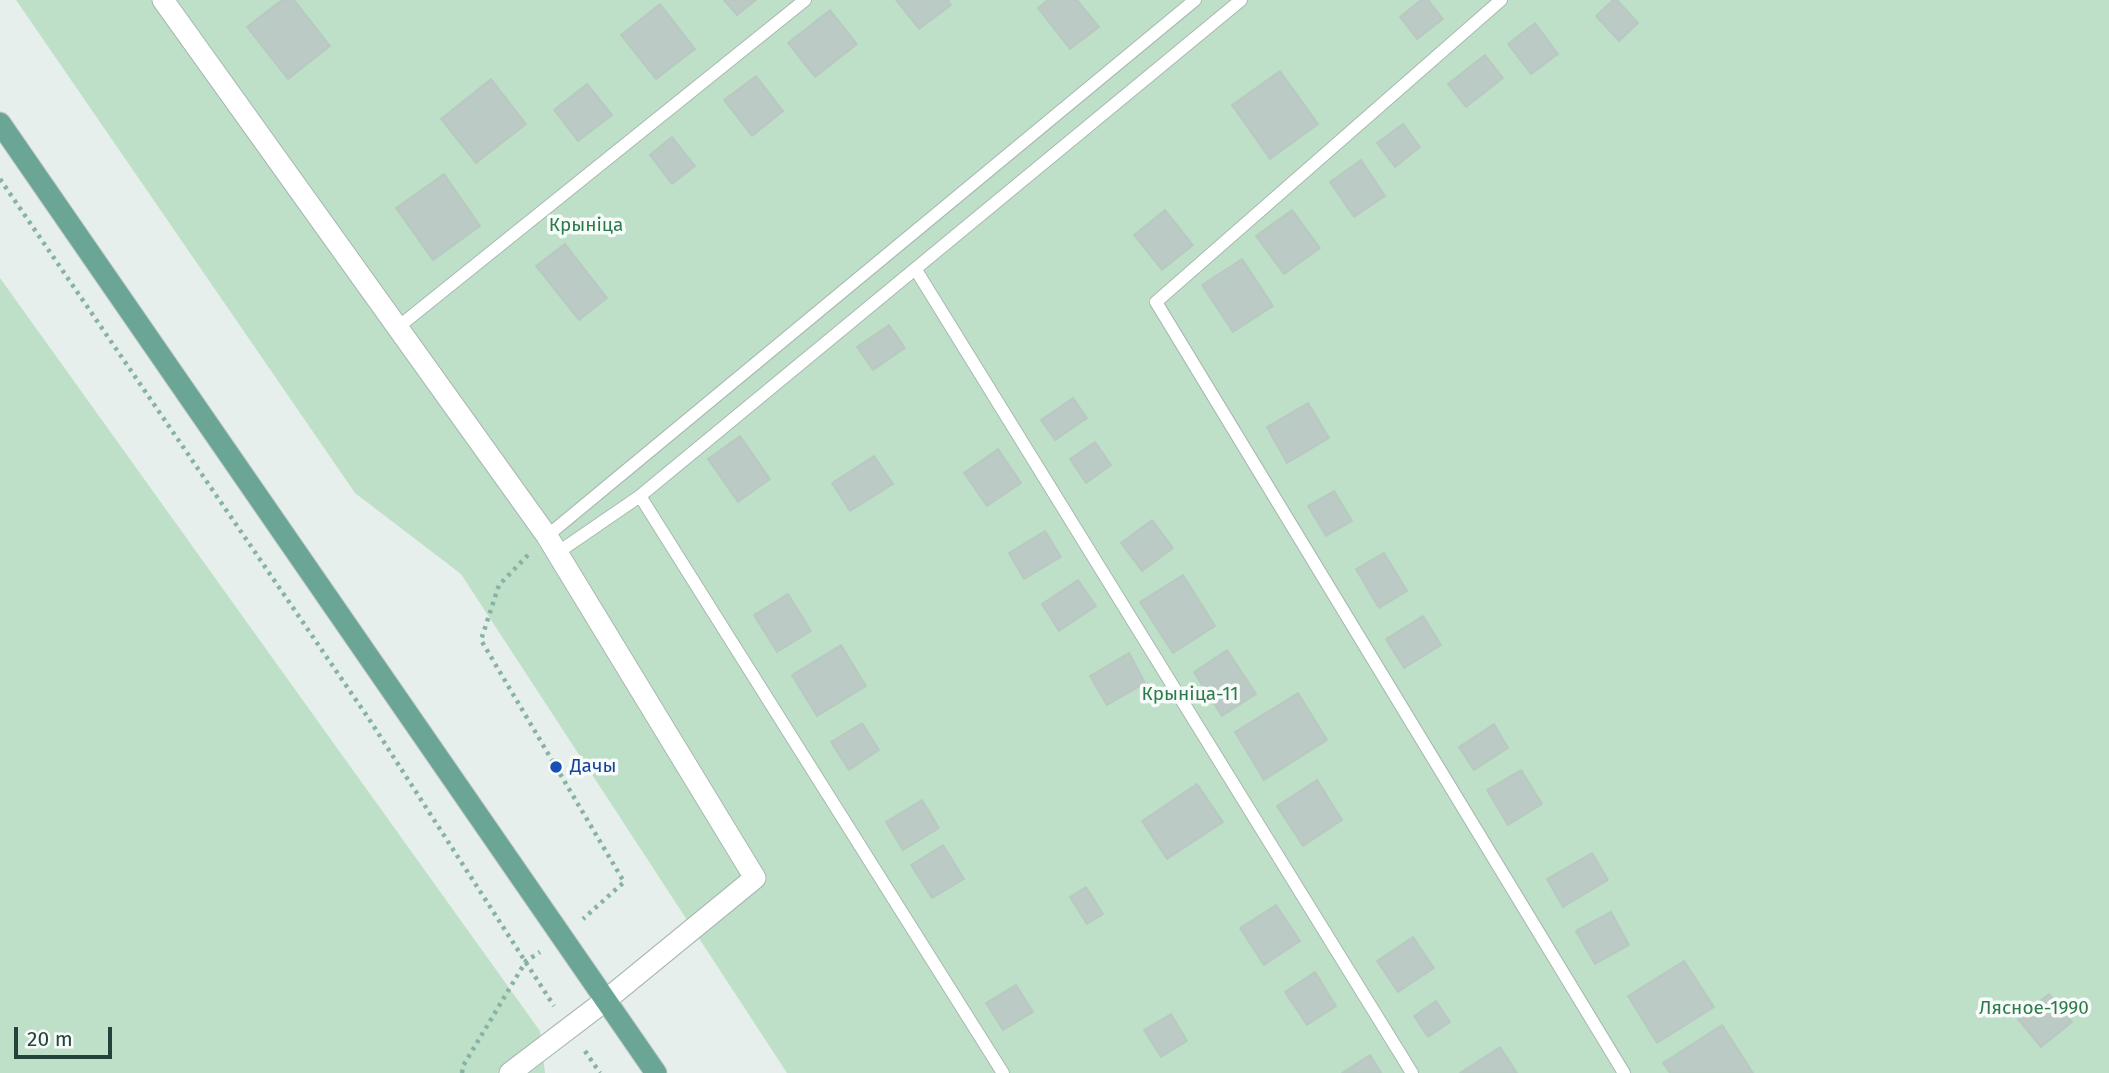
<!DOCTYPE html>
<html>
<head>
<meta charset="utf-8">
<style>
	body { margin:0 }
	#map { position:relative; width:2109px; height:1073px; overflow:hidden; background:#e6efeb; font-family:"Fira Sans",sans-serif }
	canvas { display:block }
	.scale { position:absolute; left:14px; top:1027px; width:98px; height:32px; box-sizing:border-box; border:4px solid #24423a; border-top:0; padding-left:9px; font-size:21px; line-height:24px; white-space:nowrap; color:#24423a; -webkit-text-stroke:5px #f7fbf9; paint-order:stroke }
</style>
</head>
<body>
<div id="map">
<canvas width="2109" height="1073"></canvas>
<div class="scale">20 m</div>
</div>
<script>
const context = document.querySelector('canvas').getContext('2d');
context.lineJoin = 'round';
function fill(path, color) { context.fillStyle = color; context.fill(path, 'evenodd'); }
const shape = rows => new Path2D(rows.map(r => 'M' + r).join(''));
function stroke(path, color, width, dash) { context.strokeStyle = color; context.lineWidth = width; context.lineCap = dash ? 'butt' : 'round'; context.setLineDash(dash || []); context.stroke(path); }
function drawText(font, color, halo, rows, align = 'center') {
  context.font = font + ' "Fira Sans",sans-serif'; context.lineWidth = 7; context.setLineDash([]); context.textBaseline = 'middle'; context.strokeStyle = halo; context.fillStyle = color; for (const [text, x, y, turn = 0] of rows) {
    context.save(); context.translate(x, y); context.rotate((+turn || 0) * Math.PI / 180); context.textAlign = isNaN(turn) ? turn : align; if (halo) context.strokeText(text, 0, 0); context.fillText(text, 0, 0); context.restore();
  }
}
fill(shape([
	[16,0,2109,0,2109,1073,787,1073,461,574,355,493],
	[0,278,540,1031,545,1073,0,1073]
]), '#bfe0c8');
const building = shape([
	[282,0,294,0,330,46,288,79,247,27,282,0],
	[724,0,756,0,737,15,724,0],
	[896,0,948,0,951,5,919,29,896,0],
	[1048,0,1077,0,1099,27,1070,49,1038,8,1048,0],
	[1421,0,1428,0,1443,19,1417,39,1400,17,1421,0],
	[1613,0,1617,0,1638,23,1619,41,1596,16,1613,0],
	[660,4,695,49,656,79,621,35,660,4],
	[830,10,857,44,815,77,788,43,830,10],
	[1535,23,1558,54,1531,74,1508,44,1535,23],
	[1485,55,1503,78,1466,107,1448,84,1485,55],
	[1280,71,1318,124,1270,159,1232,105,1280,71],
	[756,76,783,111,752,136,724,100,756,76],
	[491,79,526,124,476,163,441,119,491,79],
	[587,84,612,115,578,141,554,110,587,84],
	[1403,124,1420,147,1395,167,1377,143,1403,124],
	[672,137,695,166,672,184,650,155,672,137],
	[1361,160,1385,196,1354,217,1330,182,1361,160],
	[444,174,480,226,433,260,396,208,444,174],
	[1165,210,1193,245,1162,270,1134,235,1165,210],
	[1292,210,1320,248,1284,274,1256,236,1292,210],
	[565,244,607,298,579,320,536,266,565,244],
	[1242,259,1273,306,1233,332,1202,285,1242,259],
	[889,325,905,348,873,370,857,347,889,325],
	[1073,398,1087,418,1055,440,1041,420,1073,398],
	[1308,403,1329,438,1287,463,1267,427,1308,403],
	[740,436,770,479,738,502,708,459,740,436],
	[1095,442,1111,465,1086,483,1070,459,1095,442],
	[998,449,1021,483,987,506,964,473,998,449],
	[874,456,893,484,850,511,832,483,874,456],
	[1334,491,1352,521,1326,536,1308,506,1334,491],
	[1152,520,1173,548,1142,571,1121,543,1152,520],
	[1045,531,1061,557,1024,579,1009,553,1045,531],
	[1384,553,1407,591,1379,608,1356,569,1384,553],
	[1183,575,1215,626,1173,653,1140,602,1183,575],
	[1078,580,1096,606,1059,631,1042,604,1078,580],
	[788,594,811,631,777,652,754,615,788,594],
	[1423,616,1441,645,1404,668,1386,639,1423,616],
	[841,645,866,686,817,716,792,675,841,645],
	[1227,650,1256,694,1222,716,1194,672,1227,650],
	[1129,653,1145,683,1107,705,1090,676,1129,653],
	[1298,693,1327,740,1264,780,1235,732,1298,693],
	[862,723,879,750,849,770,831,742,862,723],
	[1494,724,1508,748,1474,770,1459,747,1494,724],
	[1521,770,1542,804,1508,825,1487,790,1521,770],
	[1317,780,1342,820,1303,846,1277,806,1317,780],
	[1197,784,1223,822,1167,859,1142,821,1197,784],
	[922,800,939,828,903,850,886,822,922,800],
	[943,845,964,879,932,898,911,865,943,845],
	[1592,853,1608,880,1563,907,1547,879,1592,853],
	[1086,887,1103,914,1087,924,1070,897,1086,887],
	[1276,905,1300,941,1264,965,1240,928,1276,905],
	[1611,912,1629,945,1595,964,1576,931,1611,912],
	[1413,937,1434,968,1398,992,1377,961,1413,937],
	[1684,961,1714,1007,1657,1043,1628,996,1684,961],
	[1315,972,1336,1006,1307,1025,1285,992,1315,972],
	[1016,985,1033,1012,1003,1030,986,1003,1016,985],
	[2049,994,2072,1022,2041,1047,2018,1019,2049,994],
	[1436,1001,1450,1022,1428,1037,1414,1016,1436,1001],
	[1171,1014,1187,1041,1161,1057,1144,1030,1171,1014],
	[1722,1025,1753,1073,1670,1073,1663,1063,1722,1025],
	[1500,1047,1517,1073,1460,1073,1500,1047],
	[1370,1055,1381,1073,1342,1073,1370,1055]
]);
fill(building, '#bbcac4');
stroke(building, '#b8c9c2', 2);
const service = shape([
	[1501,0,1156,302,1624,1073],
	[916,270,1412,1073],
	[397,328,805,0],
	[640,496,1003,1073],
	[547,536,1195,0],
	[557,553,640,496,1241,0]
]);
const minor = shape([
	[163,0,547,536,755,878,606,1000,510,1073]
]);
const primary = shape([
	[0,123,656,1073]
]);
stroke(service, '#a8b8b2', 14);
stroke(minor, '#a8b8b2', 23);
stroke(primary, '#c2cac8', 23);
stroke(shape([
	[0,179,369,719,554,1006],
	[528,555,499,585,481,640,624,882,583,919],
	[585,1051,600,1073],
	[462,1073,463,1066,526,961,540,952]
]), '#86b3a5', 4.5, [3.5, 5]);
stroke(service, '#fff', 12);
stroke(minor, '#fff', 21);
stroke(primary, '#6aa596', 21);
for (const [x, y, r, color] of [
	[556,767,7,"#1a4fb4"]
]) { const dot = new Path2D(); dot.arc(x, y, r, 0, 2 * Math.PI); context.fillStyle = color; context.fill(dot); stroke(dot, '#f7fbf9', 2.5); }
drawText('19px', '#2d7a4b', '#f7fbf9', [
	["Крыніца",586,226],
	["Крыніца-11",1190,695],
	["Лясное-1990",2034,1009]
]);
drawText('19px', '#164399', '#f7fbf9', [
	["Дачы",570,767]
], 'left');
</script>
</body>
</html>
